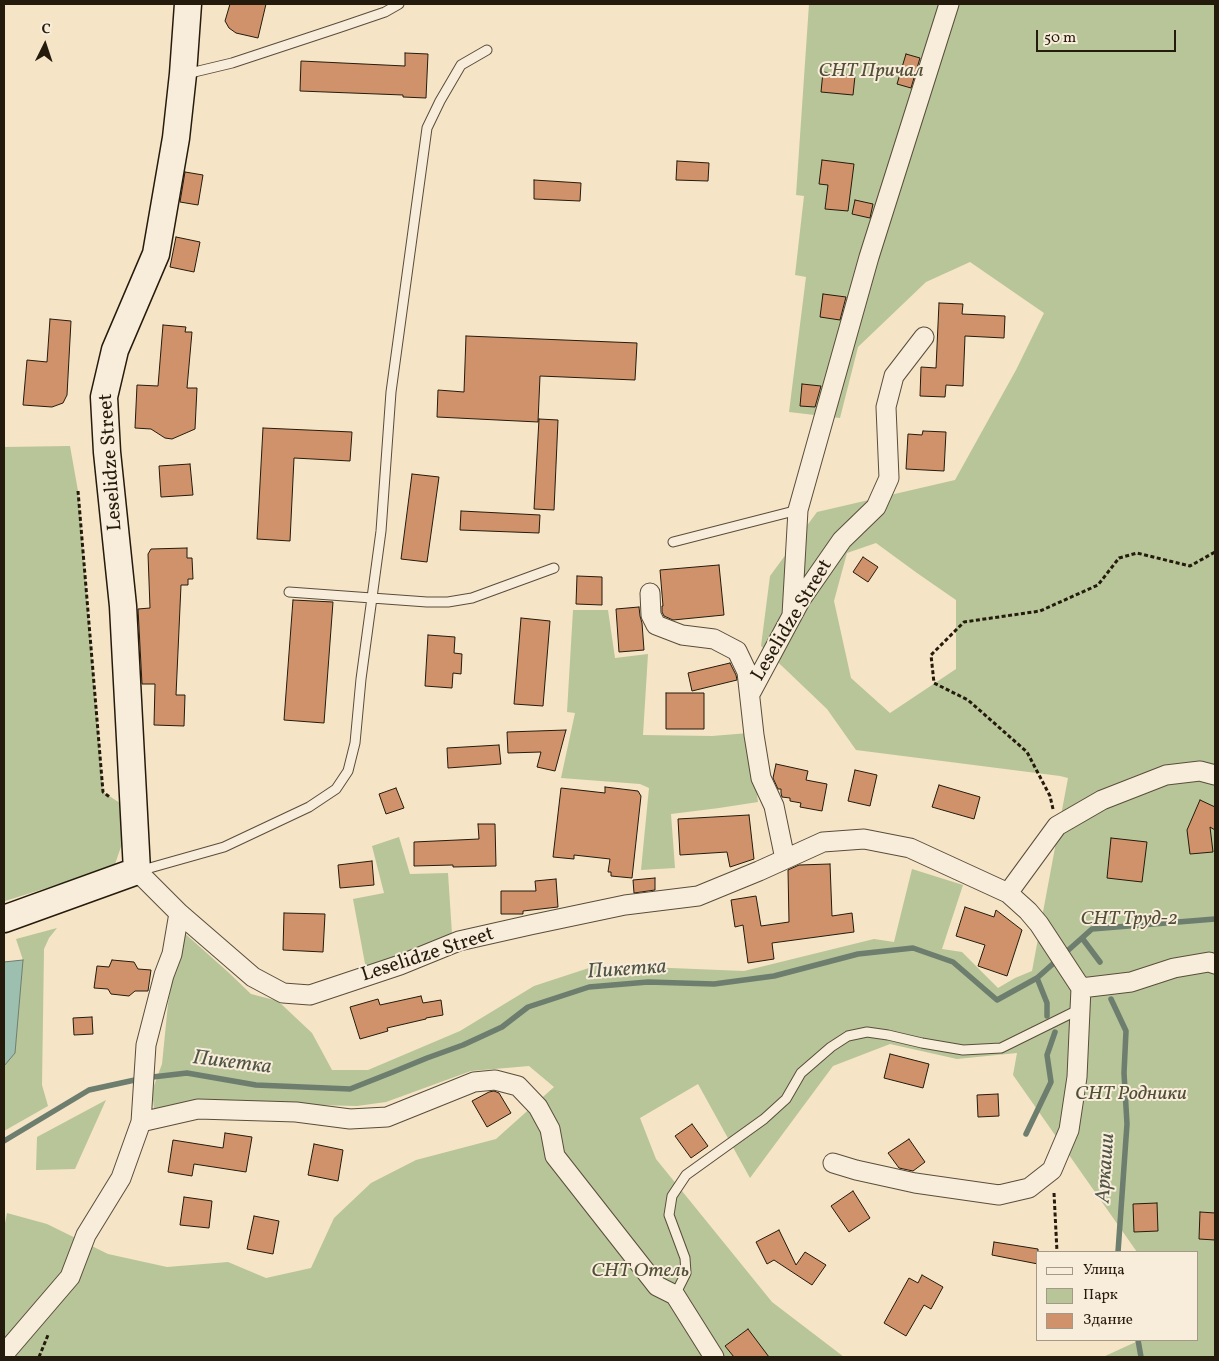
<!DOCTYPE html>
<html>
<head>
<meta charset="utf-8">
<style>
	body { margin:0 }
	#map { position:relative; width:1219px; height:1361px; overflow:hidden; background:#f5e4c6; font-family:Vollkorn,serif }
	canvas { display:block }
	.frame { position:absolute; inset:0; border:5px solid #251b0d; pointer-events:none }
	.legend { position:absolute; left:1036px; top:1251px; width:162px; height:90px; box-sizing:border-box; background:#f8edda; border:1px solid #a49988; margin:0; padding:6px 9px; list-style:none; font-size:15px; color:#251b0d }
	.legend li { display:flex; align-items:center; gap:10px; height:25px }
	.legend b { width:25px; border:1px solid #a49988 }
	.north { position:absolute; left:20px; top:20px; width:50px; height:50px; -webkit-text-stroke:4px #f8edda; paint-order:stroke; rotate:4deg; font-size:14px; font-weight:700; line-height:20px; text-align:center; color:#251b0d }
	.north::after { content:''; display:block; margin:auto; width:18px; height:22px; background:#251b0d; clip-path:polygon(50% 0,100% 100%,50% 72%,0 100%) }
	.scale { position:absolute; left:1036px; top:30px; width:140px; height:22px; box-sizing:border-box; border:2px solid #251b0d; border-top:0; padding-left:6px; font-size:15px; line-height:18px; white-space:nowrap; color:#251b0d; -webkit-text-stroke:4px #f8edda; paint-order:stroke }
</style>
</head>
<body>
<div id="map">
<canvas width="1219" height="1361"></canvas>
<div class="frame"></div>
<ul class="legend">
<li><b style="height:6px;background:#f8edda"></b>Улица</li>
<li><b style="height:14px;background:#b7c599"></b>Парк</li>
<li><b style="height:14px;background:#cf926a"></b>Здание</li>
</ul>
<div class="north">С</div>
<div class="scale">50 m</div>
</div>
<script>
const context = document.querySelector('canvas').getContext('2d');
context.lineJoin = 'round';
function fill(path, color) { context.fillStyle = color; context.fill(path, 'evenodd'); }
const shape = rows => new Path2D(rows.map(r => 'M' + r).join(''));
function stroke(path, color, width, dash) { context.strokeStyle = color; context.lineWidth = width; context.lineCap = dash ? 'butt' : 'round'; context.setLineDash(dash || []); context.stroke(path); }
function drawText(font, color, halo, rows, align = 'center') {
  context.font = font + ' Vollkorn,serif'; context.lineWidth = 4; context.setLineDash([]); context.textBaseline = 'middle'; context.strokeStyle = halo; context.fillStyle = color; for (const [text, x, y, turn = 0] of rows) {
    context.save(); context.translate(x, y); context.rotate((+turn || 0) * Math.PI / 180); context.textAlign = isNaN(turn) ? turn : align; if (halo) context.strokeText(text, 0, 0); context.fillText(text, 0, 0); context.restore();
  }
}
fill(shape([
	[809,4,1215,4,1215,1357,1103,1357,1140,1340,1198,1340,1198,1252,1137,1252,1013,1075,1017,1053,957,1059,890,1044,833,1066,750,1178,698,1084,640,1118,656,1159,772,1302,844,1357,4,1357,4,1228,7,1213,47,1224,108,1254,167,1267,228,1262,266,1278,311,1268,334,1218,371,1183,416,1160,496,1139,554,1087,529,1066,471,1071,386,1102,357,1106,193,1102,154,1109,152,1091,162,1064,168,1004,181,930,228,972,251,994,278,1001,312,1033,332,1070,368,1070,460,1031,534,986,598,965,744,971,874,939,894,942,912,869,963,885,942,949,962,952,998,988,1015,978,1032,971,1068,778,1060,776,856,750,827,709,761,646,770,576,817,512,955,480,1016,370,1044,313,970,262,926,282,858,347,840,418,789,412,806,277,795,275,804,196,796,195],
	[876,543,917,573,956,600,956,669,890,713,851,678,834,601,847,553],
	[70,446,78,491,103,792,120,803,123,841,114,867,5,901,4,447],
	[573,610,608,610,615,658,648,654,643,735,712,736,749,733,758,802,719,808,671,814,675,868,641,870,649,788,640,784,561,778,575,713,567,712],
	[399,837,410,874,448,873,452,934,366,969,353,899,384,893,372,846],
	[57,928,49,938,44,949,42,1085,48,1106,4,1131,4,1066,15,1052,23,960,16,939],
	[106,1100,75,1169,36,1170,37,1137]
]), '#b7c599');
const water = shape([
	[23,960,15,1053,4,1066,4,962,23,960]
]);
fill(water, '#9dbfaf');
stroke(water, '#6d7d6e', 1);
stroke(shape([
	[1082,938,1100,962],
	[1037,978,1047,1003,1047,1016],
	[1111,999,1126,1031,1124,1073,1127,1124,1118,1252],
	[1026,1134,1051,1082,1047,1055,1055,1032],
	[4,1141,89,1090,144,1078,187,1073,256,1085,350,1089,393,1072,427,1058,463,1045,502,1027,528,1007,589,987,648,982,714,984,774,976,858,954,913,948,953,962,997,1000,1037,978,1092,929,1215,919],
	[1138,1340,1141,1357]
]), '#6d7d6e', 5.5);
const building = shape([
	[230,4,266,4,258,38,236,33,229,28,225,21,230,4],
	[405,53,428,54,426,98,403,97,403,95,300,91,301,61,405,66,405,53],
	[906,54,920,58,911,88,897,84,906,54],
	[823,72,855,76,853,95,821,92,823,72],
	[822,160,854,164,848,211,825,209,828,185,819,184,822,160],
	[677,161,709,163,708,181,676,180,677,161],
	[185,172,203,175,198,205,180,202,185,172],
	[534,180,581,183,580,201,534,199,534,180],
	[855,200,873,204,870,218,852,214,855,200],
	[176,237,200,242,194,272,170,267,176,237],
	[823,294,846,297,840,320,820,317,823,294],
	[939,303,963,304,962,314,1005,316,1004,338,965,336,963,386,946,385,945,397,920,396,921,367,936,368,939,303],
	[50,319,71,321,67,395,63,403,52,407,23,405,27,360,47,362,50,319],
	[163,325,186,327,185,332,192,332,187,388,197,388,195,429,172,439,165,438,151,429,135,428,137,385,158,386,163,325],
	[466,336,637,343,635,380,540,376,538,422,437,417,438,390,464,392,466,336],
	[802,384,821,386,815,407,800,406,802,384],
	[539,419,558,420,554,510,534,509,539,419],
	[263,428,352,432,350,461,294,458,290,541,257,539,263,428],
	[923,431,946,432,944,471,906,469,908,434,922,435,923,431],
	[190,464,193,495,161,497,159,466,190,464],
	[412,474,439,477,427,562,401,559,412,474],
	[461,511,540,515,539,533,460,530,461,511],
	[187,548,187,558,192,558,193,579,188,579,188,585,181,585,176,695,185,695,184,726,154,725,155,684,142,684,138,609,150,608,148,554,151,549,187,548],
	[863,557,878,567,868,582,853,572,863,557],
	[719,565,724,615,673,620,664,616,662,612,662,606,663,606,660,570,719,565],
	[577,576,602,577,602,605,576,604,577,576],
	[293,600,333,602,324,723,284,720,293,600],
	[639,607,640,616,642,623,644,650,619,652,616,609,639,607],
	[521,618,550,621,543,706,514,704,521,618],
	[428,635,455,637,454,653,462,654,461,674,453,673,452,688,425,686,428,635],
	[730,663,736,675,737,680,692,691,688,673,730,663],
	[666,693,704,693,704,729,666,729,666,693],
	[566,730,555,771,537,767,541,752,508,753,507,732,566,730],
	[499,745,501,764,448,768,447,748,499,745],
	[776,764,808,771,806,780,827,784,822,811,800,807,801,803,790,801,790,798,782,797,781,793,781,789,778,789,773,778,776,764],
	[855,770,877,775,870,806,848,801,855,770],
	[939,785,980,797,974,819,932,807,939,785],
	[605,787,638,791,641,796,632,878,611,876,611,872,608,872,610,859,574,855,574,859,553,857,561,788,605,793,605,787],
	[396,788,404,808,386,814,379,794,396,788],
	[1200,800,1215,807,1215,830,1210,827,1213,852,1190,854,1187,830,1200,800],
	[749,815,754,859,730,867,727,852,680,855,678,819,749,815],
	[478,824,495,824,496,866,453,867,453,865,414,866,414,842,479,839,478,824],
	[1111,838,1147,842,1142,882,1107,878,1111,838],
	[372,861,374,885,340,888,338,865,372,861],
	[830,864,832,916,852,913,854,932,772,943,774,959,748,963,743,925,735,927,731,900,756,896,761,926,789,922,788,870,799,865,830,864],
	[655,878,655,890,634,893,633,880,655,878],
	[556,879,558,907,523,911,523,914,501,914,501,891,536,891,535,881,556,879],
	[965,907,994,917,996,910,1022,930,1007,976,978,966,985,945,956,936,965,907],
	[284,913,325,914,323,952,283,950,284,913],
	[112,960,134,962,138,969,151,970,148,991,135,991,129,996,111,994,108,989,94,988,97,966,109,967,112,960],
	[421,996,423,1003,441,1000,443,1015,426,1018,426,1019,387,1028,388,1031,360,1039,350,1007,378,999,380,1005,421,996],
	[92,1017,93,1034,74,1035,73,1018,92,1017],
	[890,1054,929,1064,923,1088,884,1078,890,1054],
	[494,1091,499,1093,511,1113,487,1127,472,1101,489,1092,494,1091],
	[998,1094,999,1116,978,1117,977,1095,998,1094],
	[692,1124,708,1146,691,1158,675,1136,692,1124],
	[225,1133,252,1137,246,1172,194,1164,192,1176,168,1172,173,1140,223,1148,225,1133],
	[909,1139,925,1162,913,1171,899,1168,888,1153,909,1139],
	[314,1144,343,1150,338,1181,308,1175,314,1144],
	[853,1191,870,1218,849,1232,831,1206,853,1191],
	[184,1197,212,1201,209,1228,180,1225,184,1197],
	[1157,1203,1158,1231,1134,1232,1133,1204,1157,1203],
	[1200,1212,1215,1213,1215,1240,1199,1239,1200,1212],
	[254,1216,279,1221,273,1254,247,1249,254,1216],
	[779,1230,796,1265,805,1252,826,1265,812,1285,774,1260,767,1264,756,1242,779,1230],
	[994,1242,1038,1249,1038,1264,992,1255,994,1242],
	[922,1275,943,1287,931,1309,924,1305,906,1336,884,1323,909,1278,918,1283,922,1275],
	[748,1329,769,1357,734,1357,725,1346,748,1329]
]);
fill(building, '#cf926a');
stroke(building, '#251b0d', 1);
const lane = shape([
	[186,74,232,63,341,27,385,12,399,4],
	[673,542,798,510],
	[289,592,427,602,448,602,472,598,554,568],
	[139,871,224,847,309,807,336,789,348,771,355,743,361,679,381,531,391,392,427,128,440,101,461,65,487,50],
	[675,1295,686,1273,685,1258,669,1215,672,1196,686,1175,764,1119,786,1099,801,1073,831,1047,848,1036,867,1032,888,1035,922,1043,963,1050,1001,1048,1080,1009]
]);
const street = shape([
	[650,593,651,615,656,625,682,635,714,639,737,651,747,672,754,735,761,778,774,806,785,859],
	[792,615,798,510,869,257,949,4],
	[750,694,801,599,842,540,876,507,889,478,886,407,894,376,924,337],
	[137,871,179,913,253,977,283,993,310,995,400,965,459,941,530,925,625,905,698,896,759,871,823,842,864,839,910,848,1008,893,1028,911,1039,924,1081,988,1131,982,1174,968,1209,962,1215,964],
	[1008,893,1057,826,1102,800,1166,775,1200,771,1215,775],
	[141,1122,198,1109,296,1112,350,1119,387,1117,474,1082,495,1080,518,1086,538,1107,550,1129,555,1156,657,1286,675,1295,714,1357],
	[833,1163,856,1170,915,1183,999,1195,1029,1188,1052,1170,1069,1130,1077,1077,1081,988],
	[4,1354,70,1277,86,1235,121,1178,141,1122,146,1045,164,975,172,954,179,913]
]);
const secondary = shape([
	[4,919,137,871,123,606,107,452,104,397,115,350,156,254,176,138,183,74,188,4]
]);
stroke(lane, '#594d3b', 11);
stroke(street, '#594d3b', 21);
stroke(secondary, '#251b0d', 29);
stroke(shape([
	[78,491,103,792,111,798],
	[1053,809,1050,796,1027,752,968,700,934,683,931,655,964,622,1040,611,1098,585,1119,558,1137,553,1190,566,1215,552],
	[1054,1193,1057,1252],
	[39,1357,48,1335,47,1333]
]), '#251b0d', 3, [4, 2.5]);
stroke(lane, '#f8edda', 9);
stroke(street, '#f8edda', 19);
stroke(secondary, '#f8edda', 26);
drawText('italic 20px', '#514e37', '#f8edda', [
	["СНТ Причал",871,72],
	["СНТ Труд-2",1129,920],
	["СНТ Родники",1131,1095],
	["СНТ Отель",640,1272]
]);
drawText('20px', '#251b0d', '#f8edda', [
	["Leselidze Street",112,462,-94],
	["Leselidze Street",793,621,-59],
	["Leselidze Street",428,956,-18]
]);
drawText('italic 21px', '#4f5446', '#f8edda', [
	["Пикетка",627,971,-4],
	["Пикетка",232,1064,7],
	["Аркаши",1107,1168,-86]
]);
</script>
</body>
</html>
